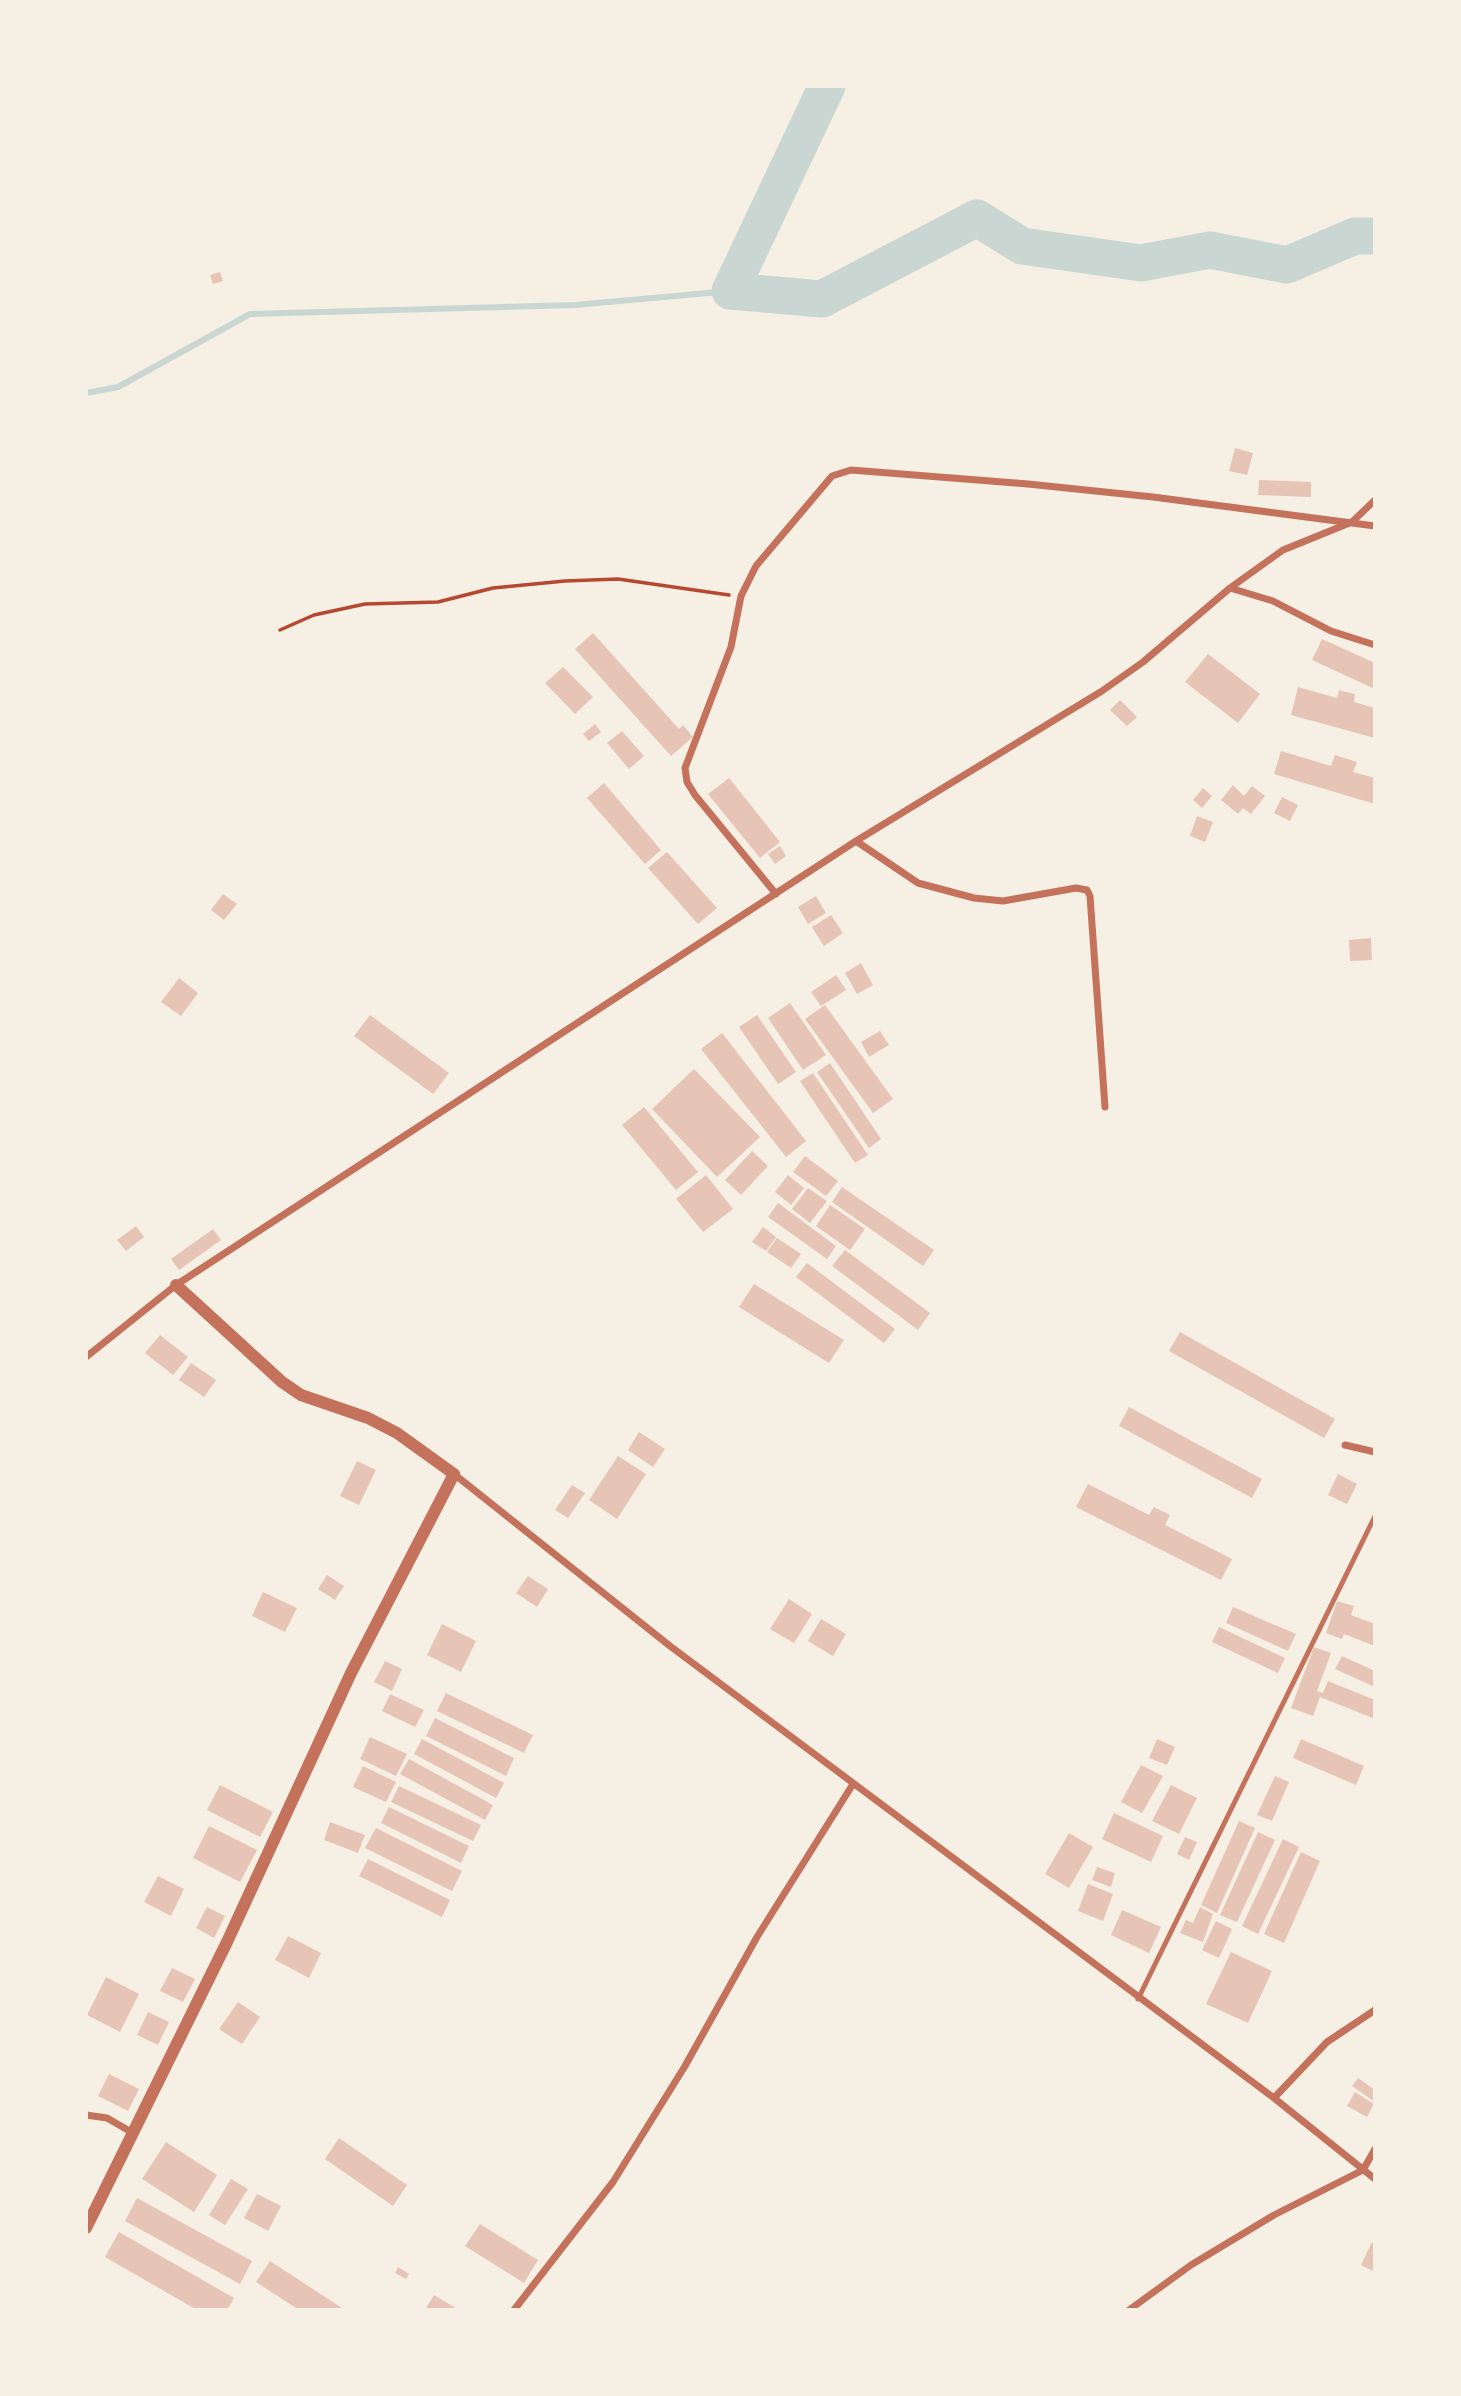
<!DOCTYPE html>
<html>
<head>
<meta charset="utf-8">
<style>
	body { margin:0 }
	#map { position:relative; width:1461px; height:2396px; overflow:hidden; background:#f6efe4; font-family:Quicksand,sans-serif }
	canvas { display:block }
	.frame { position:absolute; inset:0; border:88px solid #f6efe4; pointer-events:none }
</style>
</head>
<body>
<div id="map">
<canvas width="1461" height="2396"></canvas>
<div class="frame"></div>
</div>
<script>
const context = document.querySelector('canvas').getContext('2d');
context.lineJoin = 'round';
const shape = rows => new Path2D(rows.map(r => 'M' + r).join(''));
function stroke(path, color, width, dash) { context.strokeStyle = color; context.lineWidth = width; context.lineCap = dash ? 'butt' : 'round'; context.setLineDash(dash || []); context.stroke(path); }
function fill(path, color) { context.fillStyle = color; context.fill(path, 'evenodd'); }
stroke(shape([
	[86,393,118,387,250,314,575,305,730,291]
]), '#c9d6d2', 6);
stroke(shape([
	[827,86,730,291,822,299,977,218,1022,246,1141,263,1210,250,1287,265,1355,236,1375,236]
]), '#c9d6d2', 37);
fill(shape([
	[220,272,223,281,213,284,210,275],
	[1235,448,1253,453,1247,475,1229,471],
	[1259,480,1311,482,1311,497,1258,495],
	[593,633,679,729,683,725,693,737,671,756,575,649],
	[1322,639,1375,663,1375,689,1312,660],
	[1208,654,1260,694,1238,723,1185,682],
	[563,667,593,697,575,714,545,683],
	[1298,687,1337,698,1339,690,1355,694,1354,702,1375,708,1375,738,1291,715],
	[1120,700,1137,717,1127,726,1110,710],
	[595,724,601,732,589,741,583,734],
	[622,731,644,756,629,769,607,743],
	[1281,751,1331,766,1335,755,1357,762,1353,772,1375,778,1375,804,1274,774],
	[729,778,780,842,760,858,708,794],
	[604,783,661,850,645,864,587,798],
	[1233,785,1244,796,1252,786,1265,796,1251,814,1243,808,1238,814,1221,800],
	[1203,788,1212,796,1202,808,1193,800],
	[1282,797,1298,805,1290,821,1274,813],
	[1197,816,1213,822,1205,842,1190,836],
	[780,846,786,856,775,864,768,854],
	[667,852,717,908,698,924,648,868],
	[223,894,237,904,224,920,211,910],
	[816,896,826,913,808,924,798,907],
	[831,915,843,933,824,946,812,927],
	[1371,938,1372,960,1350,961,1349,940],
	[861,963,873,985,857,994,845,973],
	[836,975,846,990,821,1006,811,992],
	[179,978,198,993,181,1016,161,1002],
	[790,1003,826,1055,803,1070,768,1018],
	[825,1005,893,1099,873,1113,805,1019],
	[370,1015,449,1073,433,1094,354,1036],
	[757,1015,796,1072,778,1084,739,1027],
	[880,1031,889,1045,869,1057,861,1042],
	[722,1033,806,1141,786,1157,701,1049],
	[830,1063,881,1139,869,1148,817,1072],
	[694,1069,760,1137,717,1177,652,1109],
	[813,1073,868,1155,855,1163,800,1081],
	[644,1107,698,1172,676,1190,622,1125],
	[752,1151,768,1166,741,1195,725,1180],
	[805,1156,838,1181,826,1196,793,1172],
	[706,1175,733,1209,703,1232,676,1199],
	[788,1175,804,1188,791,1205,775,1192],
	[842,1187,934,1250,923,1266,832,1202],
	[808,1188,827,1201,810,1223,792,1209],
	[778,1203,836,1246,827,1259,768,1217],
	[830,1205,865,1229,850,1250,816,1226],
	[136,1226,144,1237,126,1251,117,1240],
	[763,1227,776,1237,766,1251,752,1242],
	[213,1229,221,1240,179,1270,171,1259],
	[777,1238,801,1254,791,1268,767,1252],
	[845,1250,930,1313,918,1330,832,1266],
	[807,1263,895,1329,884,1343,796,1277],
	[754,1284,844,1340,829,1363,739,1307],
	[1180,1332,1335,1419,1324,1438,1169,1351],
	[160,1335,188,1357,173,1375,145,1353],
	[191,1363,216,1380,204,1397,179,1380],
	[1129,1407,1262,1479,1252,1498,1119,1426],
	[639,1432,665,1449,653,1467,628,1450],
	[618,1456,646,1474,617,1519,589,1500],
	[357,1461,376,1470,359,1505,340,1496],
	[1338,1474,1357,1484,1347,1504,1328,1495],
	[1088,1484,1149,1515,1154,1507,1170,1515,1165,1525,1232,1559,1221,1580,1076,1507],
	[572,1485,585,1493,568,1518,555,1510],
	[327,1575,344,1586,335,1600,318,1589],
	[528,1576,548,1589,537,1607,516,1593],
	[263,1592,297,1608,285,1632,252,1616],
	[789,1599,812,1614,794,1643,770,1629],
	[1337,1601,1354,1606,1351,1615,1375,1624,1375,1646,1344,1634,1342,1639,1326,1633],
	[1233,1607,1296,1634,1288,1651,1226,1623],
	[821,1619,846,1634,833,1656,808,1641],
	[442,1624,476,1641,461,1672,427,1655],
	[1219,1627,1285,1658,1278,1673,1212,1642],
	[1314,1647,1331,1653,1317,1691,1323,1693,1328,1681,1375,1700,1375,1719,1320,1697,1313,1716,1291,1708],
	[1342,1656,1375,1671,1375,1687,1335,1669],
	[385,1661,402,1669,392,1691,374,1682],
	[446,1693,533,1735,524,1753,437,1711],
	[390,1694,424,1710,415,1727,382,1711],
	[435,1718,514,1758,506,1776,426,1736],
	[370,1737,407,1754,396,1776,360,1759],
	[422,1739,504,1783,496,1798,414,1754],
	[1157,1739,1175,1747,1167,1765,1149,1758],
	[1301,1739,1364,1766,1356,1785,1293,1758],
	[409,1759,493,1805,485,1820,400,1774],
	[1141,1765,1163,1776,1142,1813,1121,1802],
	[363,1766,396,1782,386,1802,353,1787],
	[1275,1776,1289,1782,1272,1821,1257,1815],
	[220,1785,273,1812,260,1837,207,1810],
	[1171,1785,1197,1798,1179,1834,1152,1821],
	[399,1786,481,1825,473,1841,391,1802],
	[389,1807,469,1846,461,1863,381,1823],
	[1114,1813,1163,1836,1151,1862,1102,1839],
	[1239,1821,1255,1828,1217,1913,1201,1905],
	[330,1822,365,1835,358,1853,324,1840],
	[209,1826,257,1850,240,1882,193,1858],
	[376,1828,462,1871,452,1891,365,1848],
	[1258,1832,1275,1840,1237,1922,1220,1915],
	[1069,1833,1093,1847,1069,1888,1045,1874],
	[1185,1837,1197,1842,1189,1860,1177,1854],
	[1283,1839,1299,1847,1258,1934,1242,1926],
	[1301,1852,1320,1861,1284,1943,1264,1934],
	[368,1859,450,1900,442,1917,359,1876],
	[1097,1867,1115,1873,1111,1887,1092,1880],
	[158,1876,184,1889,171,1916,144,1902],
	[1088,1884,1113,1894,1103,1921,1078,1911],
	[207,1907,225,1916,214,1938,196,1928],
	[1200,1907,1213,1914,1203,1942,1180,1933,1186,1920,1193,1923],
	[1122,1910,1161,1927,1149,1953,1111,1935],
	[1216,1921,1232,1929,1219,1958,1202,1950],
	[288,1936,321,1953,309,1978,275,1960],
	[1231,1952,1272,1971,1248,2023,1206,2004],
	[172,1968,195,1979,183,2002,160,1991],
	[106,1977,139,1994,120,2032,87,2015],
	[238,2002,260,2017,242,2044,219,2029],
	[148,2012,169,2022,158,2045,137,2035],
	[109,2074,139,2089,128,2111,98,2096],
	[1358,2078,1375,2090,1375,2102,1352,2086],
	[1355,2092,1374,2104,1367,2117,1347,2106],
	[339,2138,407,2185,393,2206,325,2159],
	[166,2142,217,2175,194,2212,142,2179],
	[231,2179,248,2189,225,2225,209,2215],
	[257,2194,281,2206,268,2231,244,2218],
	[137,2198,252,2261,240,2284,125,2221],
	[480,2224,538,2260,524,2283,465,2246],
	[119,2232,234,2298,227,2310,197,2310,105,2257],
	[1372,2242,1375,2244,1375,2272,1361,2265],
	[270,2261,345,2310,299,2310,256,2282],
	[398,2267,409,2274,406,2279,395,2273],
	[434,2295,459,2310,425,2310]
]), '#e6c5b7');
stroke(shape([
	[280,630,314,615,365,604,438,602,493,588,565,581,618,579,729,595]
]), '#b5482f', 3.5);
stroke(shape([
	[1138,1999,1375,1516]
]), '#c5725c', 5);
stroke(shape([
	[1230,588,1273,601,1331,631,1375,645],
	[856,841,918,883,974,898,1003,901,1076,888,1087,890,1090,896,1105,1107],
	[776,894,695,795,687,782,685,768,731,647,741,596,756,566,832,476,851,470,1028,484,1153,497,1375,526],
	[86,1357,176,1285,856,841,1102,691,1143,662,1230,588,1283,550,1352,522,1375,500],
	[1345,1445,1375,1452],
	[454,1474,670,1646,1274,2098,1375,2179],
	[1274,2098,1327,2042,1375,2010],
	[86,2115,107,2118,133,2133],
	[514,2310,613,2182,685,2066,757,1937,853,1784],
	[1129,2310,1191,2265,1274,2215,1363,2170,1375,2149]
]), '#c5725c', 7);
stroke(shape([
	[86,2228,227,1942,351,1673,454,1474,397,1433,368,1418,301,1395,282,1382,176,1285]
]), '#c5725c', 12);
</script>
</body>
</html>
